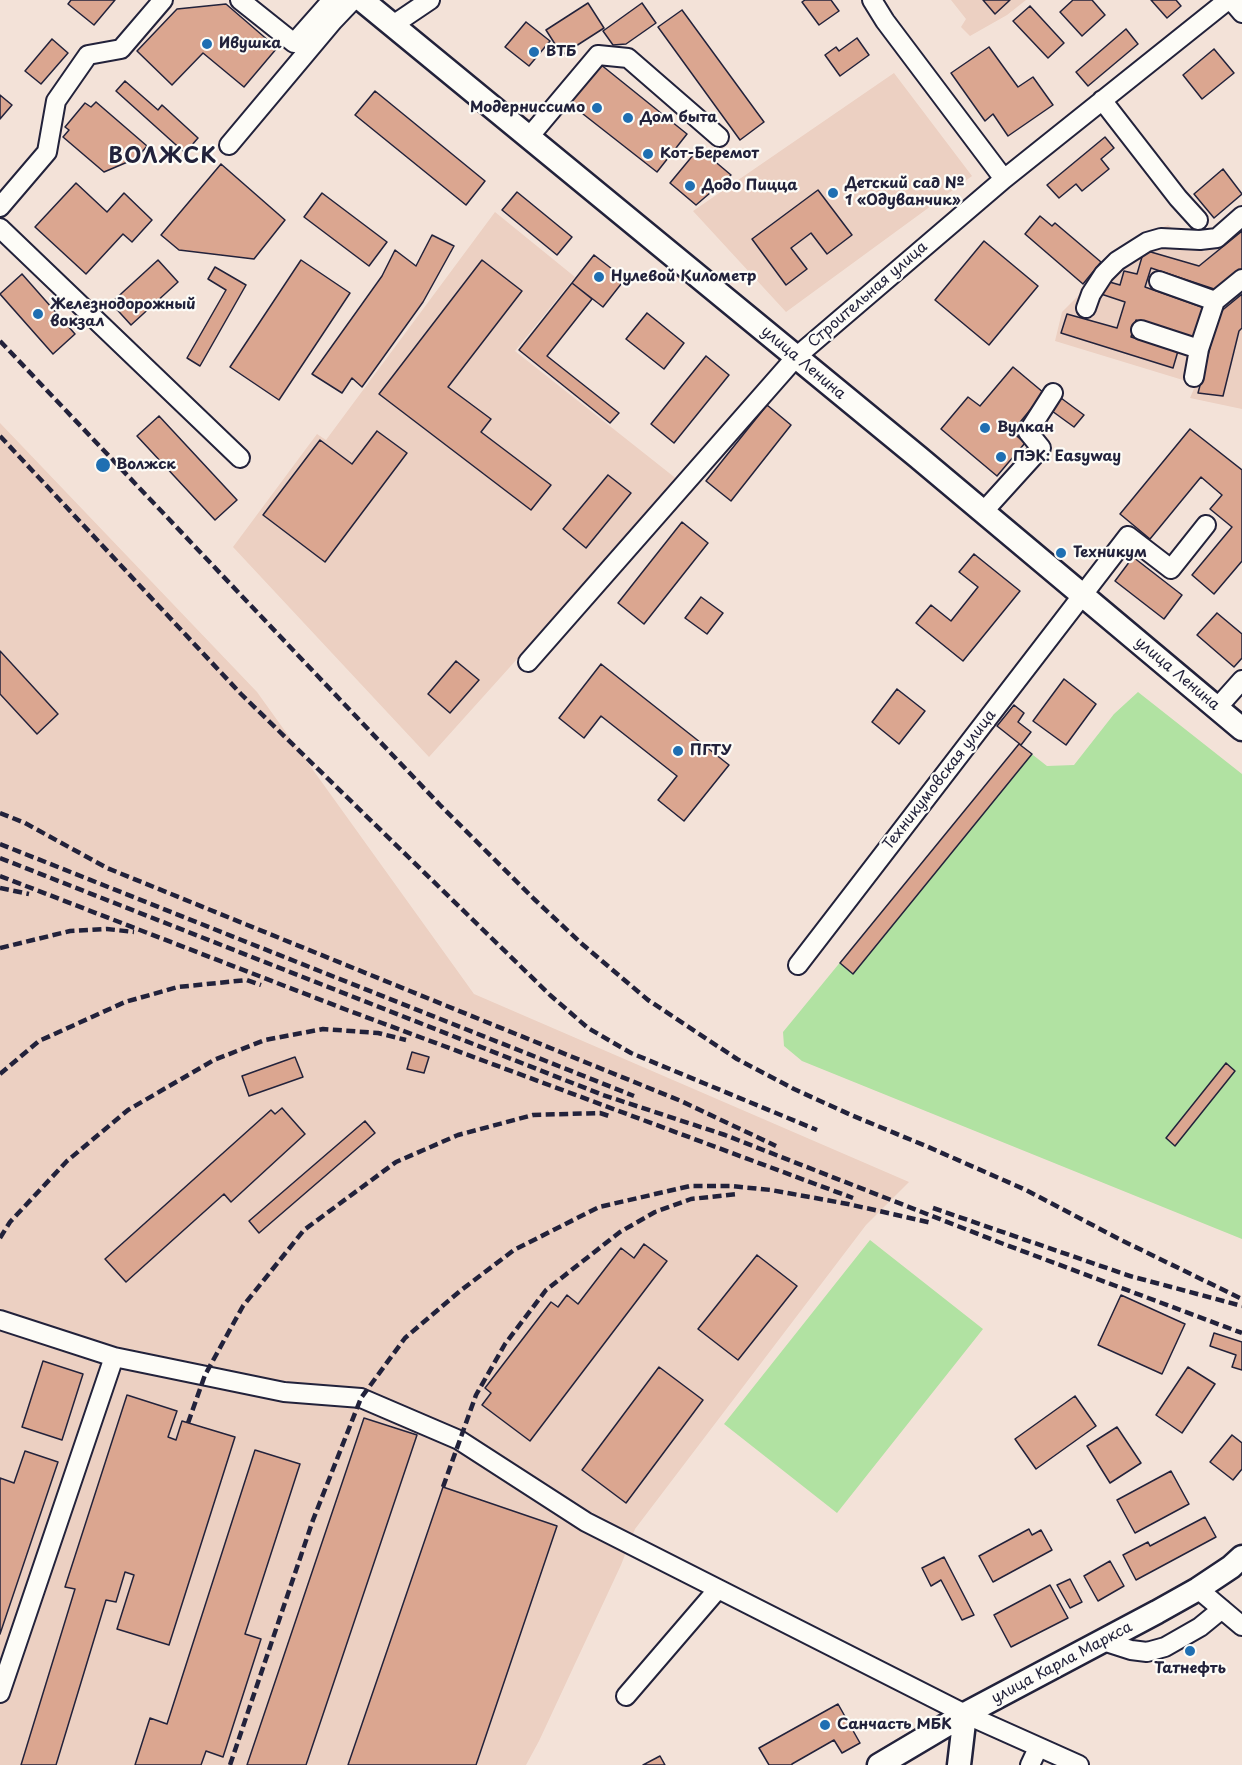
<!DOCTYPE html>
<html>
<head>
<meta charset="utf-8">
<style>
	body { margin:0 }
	canvas { display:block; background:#f3e2d8 }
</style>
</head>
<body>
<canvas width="1242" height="1765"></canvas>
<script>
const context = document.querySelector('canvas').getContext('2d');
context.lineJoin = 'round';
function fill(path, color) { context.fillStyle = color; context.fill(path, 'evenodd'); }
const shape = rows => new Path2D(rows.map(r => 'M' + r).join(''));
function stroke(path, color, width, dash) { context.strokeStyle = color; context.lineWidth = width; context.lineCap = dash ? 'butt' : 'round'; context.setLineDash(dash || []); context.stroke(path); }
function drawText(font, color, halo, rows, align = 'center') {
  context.font = font + ' "Playpen Sans",sans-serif'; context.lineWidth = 4.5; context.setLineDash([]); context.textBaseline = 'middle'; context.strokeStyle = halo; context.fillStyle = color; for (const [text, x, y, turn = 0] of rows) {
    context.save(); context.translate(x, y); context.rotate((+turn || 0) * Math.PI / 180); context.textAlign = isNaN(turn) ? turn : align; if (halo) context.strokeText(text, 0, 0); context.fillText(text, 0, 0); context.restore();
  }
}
fill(shape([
	[951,0,1026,0,1007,15,970,36,961,27,966,19],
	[894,73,972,176,786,312,693,211],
	[495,212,575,277,515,351,678,480,429,757,233,547,317,434,326,440],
	[1242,221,1242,409,1190,398,1196,384,1055,341,1062,312,1094,280,1118,247,1168,225,1204,252],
	[0,423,257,692,474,994,909,1182,866,1225,635,1529,621,1565,539,1741,526,1765,0,1765]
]), '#ecd0c2');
fill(shape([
	[1138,692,1242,774,1242,1239,802,1061,784,1046,783,1032,1019,744,1047,766,1074,765,1114,714],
	[870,1240,983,1329,837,1513,724,1424]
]), '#b1e2a2');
const building = shape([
	[71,0,115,0,94,25,68,4,71,0],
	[805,0,831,0,839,11,819,25,802,2,805,0],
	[983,0,1010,0,995,14,983,0],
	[1073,0,1092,0,1105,15,1082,36,1060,12,1073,0],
	[1151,0,1176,0,1181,6,1167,18,1151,0],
	[588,3,604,28,562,55,546,30,588,3],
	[642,3,656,23,626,44,613,45,603,31,642,3],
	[226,4,277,48,244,87,203,53,172,85,137,51,177,9,226,4],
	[1030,6,1064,43,1048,58,1013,21,1030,6],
	[682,10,764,122,740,140,658,27,682,10],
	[526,22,550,41,529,66,505,47,526,22],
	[1126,29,1138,44,1088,86,1076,72,1126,29],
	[857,38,869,55,840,76,825,55,836,47,839,51,857,38],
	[52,39,68,53,41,84,25,71,52,39],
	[989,47,1018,87,1033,77,1053,105,1008,136,993,114,985,121,951,73,989,47],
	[1214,49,1234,73,1202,99,1183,75,1214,49],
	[600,64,687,134,657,172,569,103,600,64],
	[125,81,158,110,162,105,198,138,185,153,116,91,125,81],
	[375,91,485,181,466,205,355,115,375,91],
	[0,95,12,105,0,119,0,95],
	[96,102,147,146,137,158,104,172,63,137,69,130,65,127,85,103,91,107,96,102],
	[1105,137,1114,148,1101,159,1109,169,1082,191,1076,184,1059,198,1047,185,1105,137],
	[699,148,731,175,696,205,670,183,699,148],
	[221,164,285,220,254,259,179,250,161,235,221,164],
	[1223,169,1242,194,1214,218,1194,194,1223,169],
	[76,183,107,212,124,193,152,220,132,242,123,234,86,274,35,227,76,183],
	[818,190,852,235,827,254,811,233,791,248,807,269,786,285,752,239,818,190],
	[517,192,572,237,557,255,502,210,517,192],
	[322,193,387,242,369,266,304,217,322,193],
	[1040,216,1052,226,1055,223,1101,262,1083,284,1025,234,1040,216],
	[1242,231,1242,269,1217,290,1151,268,1145,287,1204,308,1194,338,1136,320,1131,337,1178,351,1173,368,1061,333,1067,314,1117,328,1125,302,1101,294,1106,281,1120,285,1124,271,1137,274,1144,250,1199,266,1242,231],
	[432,235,454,246,423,302,362,387,352,378,342,393,312,374,382,276,395,250,416,266,432,235],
	[984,241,1038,286,989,345,935,300,984,241],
	[594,255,625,279,603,307,572,283,594,255],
	[158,260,178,282,131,325,111,303,158,260],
	[301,260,350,293,279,400,230,367,301,260],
	[482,260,522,291,448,387,491,419,481,432,551,485,531,510,379,394,482,260],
	[215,267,246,285,200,366,187,358,226,290,208,279,215,267],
	[22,274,75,334,53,354,0,294,22,274],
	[572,283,592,299,547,356,619,413,610,423,519,350,572,283],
	[1242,294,1242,328,1239,331,1223,396,1198,393,1219,313,1242,294],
	[647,313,684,343,664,369,626,339,647,313],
	[706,356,729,375,674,443,651,424,706,356],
	[1013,367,1044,393,1012,432,1025,443,997,476,941,429,968,397,980,406,1013,367],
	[1061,398,1084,415,1074,427,1052,411,1061,398],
	[767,405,791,425,731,501,706,481,767,405],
	[159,416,237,500,215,520,137,436,159,416],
	[1190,429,1242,470,1242,561,1214,594,1192,575,1232,527,1210,509,1222,495,1201,477,1150,539,1120,514,1190,429],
	[377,431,407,453,325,562,263,515,320,440,352,464,377,431],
	[608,475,631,493,586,548,563,529,608,475],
	[682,522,708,543,644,624,618,603,682,522],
	[974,554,1020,591,963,661,916,623,931,605,951,621,978,587,959,572,974,554],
	[1133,557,1182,595,1164,619,1115,581,1133,557],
	[701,597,723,613,707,634,685,618,701,597],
	[1217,613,1242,634,1242,658,1234,667,1197,635,1217,613],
	[0,651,58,714,37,734,0,694,0,651],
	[456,661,479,680,450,713,428,694,456,661],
	[601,664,729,765,684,821,658,800,677,776,601,716,584,738,559,718,601,664],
	[1064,679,1096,704,1066,745,1033,721,1064,679],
	[897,689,925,711,899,744,872,722,897,689],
	[1014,705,1024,713,1018,722,1031,732,1021,745,997,726,1014,705],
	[1019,744,1032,754,853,974,840,963,1019,744],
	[412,1052,429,1057,424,1073,407,1069,412,1052],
	[295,1057,303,1077,249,1096,242,1076,295,1057],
	[1226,1063,1235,1071,1175,1146,1166,1138,1226,1063],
	[282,1108,305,1134,231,1202,224,1194,126,1282,105,1259,271,1110,275,1114,282,1108],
	[365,1121,375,1133,259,1233,249,1221,365,1121],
	[644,1244,667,1261,530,1441,482,1405,491,1393,485,1388,551,1302,558,1307,567,1295,578,1304,621,1248,634,1258,644,1244],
	[757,1255,797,1286,738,1360,698,1329,757,1255],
	[1121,1295,1185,1324,1162,1374,1098,1345,1121,1295],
	[1214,1333,1242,1342,1242,1370,1232,1367,1236,1355,1210,1346,1214,1333],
	[43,1361,83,1374,62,1440,22,1427,43,1361],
	[659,1367,703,1400,626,1503,582,1470,659,1367],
	[1188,1367,1215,1384,1182,1433,1156,1415,1188,1367],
	[127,1395,177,1411,168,1437,176,1440,182,1421,235,1437,169,1645,117,1629,134,1575,125,1572,116,1602,106,1600,56,1765,21,1765,75,1589,65,1587,127,1395],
	[1075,1396,1096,1426,1036,1469,1015,1439,1075,1396],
	[364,1418,417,1435,306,1765,247,1765,364,1418],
	[1117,1427,1141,1463,1110,1483,1087,1446,1117,1427],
	[1232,1435,1242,1443,1242,1469,1233,1480,1210,1462,1232,1435],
	[255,1450,300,1464,245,1634,261,1639,223,1757,206,1751,201,1765,135,1765,150,1718,167,1724,255,1450],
	[25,1451,58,1462,0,1634,0,1478,14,1483,25,1451],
	[1171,1471,1189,1504,1135,1533,1117,1500,1171,1471],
	[443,1487,557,1526,476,1765,348,1765,443,1487],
	[1205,1517,1216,1537,1136,1580,1123,1555,1148,1542,1150,1546,1205,1517],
	[1029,1529,1032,1535,1041,1530,1052,1550,993,1582,979,1556,1029,1529],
	[944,1557,974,1615,962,1620,941,1580,931,1586,922,1568,944,1557],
	[1110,1561,1124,1586,1098,1601,1084,1576,1110,1561],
	[1070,1579,1082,1602,1070,1608,1057,1585,1070,1579],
	[1050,1585,1068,1618,1011,1647,994,1615,1050,1585],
	[838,1704,860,1743,842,1753,834,1740,792,1764,792,1765,769,1765,759,1748,838,1704],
	[660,1756,665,1765,643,1765,660,1756]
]);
fill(building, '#dba690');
stroke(building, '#22223b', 1.5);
const minor = shape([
	[240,0,294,43,332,0],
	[872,0,885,21,1004,179],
	[1231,0,1242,13],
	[393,25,430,0],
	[1102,100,1178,198,1198,220],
	[529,137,598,55,628,58,719,137],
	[229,145,333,21,353,0],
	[0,207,47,152,56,101,88,55,121,49,163,0],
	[0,228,240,458],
	[1159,281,1215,301,1242,279],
	[1086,308,1091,294,1104,274,1117,261,1147,242,1161,238,1200,240,1217,238,1242,216],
	[1141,330,1199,349],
	[1194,377,1199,349,1215,301],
	[983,512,1041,448,1028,432,1053,393],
	[528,662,796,357,1004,179,1228,0],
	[1217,708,1242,680],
	[798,965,1128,536,1171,569,1206,525],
	[0,1320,114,1357,284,1392,361,1398,459,1440,586,1522,965,1714,1079,1765],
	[1198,1589,1242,1626],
	[1103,1641,1131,1650,1147,1652,1165,1647,1200,1627,1222,1609],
	[0,1693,114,1357],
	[626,1696,718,1589],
	[1030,1765,1038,1748]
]);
const major = shape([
	[362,0,918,457,1242,729],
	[879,1765,965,1714,1157,1612,1198,1589,1231,1567,1242,1557],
	[959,1765,965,1714]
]);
stroke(minor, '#22223b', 22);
stroke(major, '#22223b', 27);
stroke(minor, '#fdfcf7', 18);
stroke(major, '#fdfcf7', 22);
stroke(shape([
	[0,341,440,805,534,899,582,944,648,1000,737,1059,794,1089,851,1115,926,1146,1026,1190,1121,1240,1242,1299],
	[0,436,241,694,550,995,588,1028,631,1053,817,1130],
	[0,813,25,823,107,868,681,1101,776,1146],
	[0,844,634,1096],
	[0,858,603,1095,725,1135,1001,1243,1242,1333],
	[0,876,347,1010,853,1198],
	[0,888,29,894],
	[0,948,70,931,107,929,134,932],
	[0,1074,39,1041,125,1002,178,987,247,980,261,985],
	[933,1208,1130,1276,1242,1306],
	[0,1238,10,1222,67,1161,128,1110,214,1060,265,1040,323,1029,378,1033,406,1040],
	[188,1423,205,1375,243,1306,304,1230,396,1162,458,1135,533,1115,600,1113,612,1117],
	[443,1487,476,1395,505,1344,546,1290,620,1232,655,1212,691,1199,738,1194],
	[230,1765,313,1520,361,1398,405,1338,460,1291,514,1250,599,1207,690,1186,731,1186,771,1190,848,1204,932,1223]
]), '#22223b', 4.5, [9, 4.5]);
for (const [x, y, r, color] of [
	[207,44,6,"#1f6fb2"],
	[534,52,6,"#1f6fb2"],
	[597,108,6,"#1f6fb2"],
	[628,118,6,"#1f6fb2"],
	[648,154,6,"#1f6fb2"],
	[690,186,6,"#1f6fb2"],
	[833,193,6,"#1f6fb2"],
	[599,277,6,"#1f6fb2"],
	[38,314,6,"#1f6fb2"],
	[985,428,6,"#1f6fb2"],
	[1001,457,6,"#1f6fb2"],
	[103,465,8,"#1f6fb2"],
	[1061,553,6,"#1f6fb2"],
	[678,751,6,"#1f6fb2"],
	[1190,1651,6,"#1f6fb2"],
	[825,1725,6,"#1f6fb2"]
]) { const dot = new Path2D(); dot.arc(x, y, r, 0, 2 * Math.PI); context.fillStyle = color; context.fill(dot); stroke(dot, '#fdfcf7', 2); }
drawText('bold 15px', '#22223b', '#fdfcf7', [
	["Ивушка",219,44],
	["ВТБ",546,52],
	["Модерниссимо",585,108,"right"],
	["Дом быта",640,118],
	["Кот-Беремот",660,154],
	["Детский сад №",845,184],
	["1 «Одуванчик»",845,201],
	["Додо Пицца",702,186],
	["Нулевой Километр",611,277],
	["Железнодорожный",50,305],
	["вокзал",50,322],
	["Вулкан",997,428],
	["ПЭК: Easyway",1013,457],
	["Волжск",116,465],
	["Техникум",1073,553],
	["ПГТУ",690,751],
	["Татнефть",1190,1669,"center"],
	["Санчасть МБК",837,1725]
], 'left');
drawText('15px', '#22223b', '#fdfcf7', [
	["Строительная улица",868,295,-41],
	["улица Ленина",803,363,40],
	["улица Ленина",1177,674,40],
	["Техникумовская улица",940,780,-52],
	["улица Карла Маркса",1062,1663,-28]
]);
context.letterSpacing = '1.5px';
drawText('bold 21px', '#22223b', '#fdfcf7', [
	["ВОЛЖСК",163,157]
]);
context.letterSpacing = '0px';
</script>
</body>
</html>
